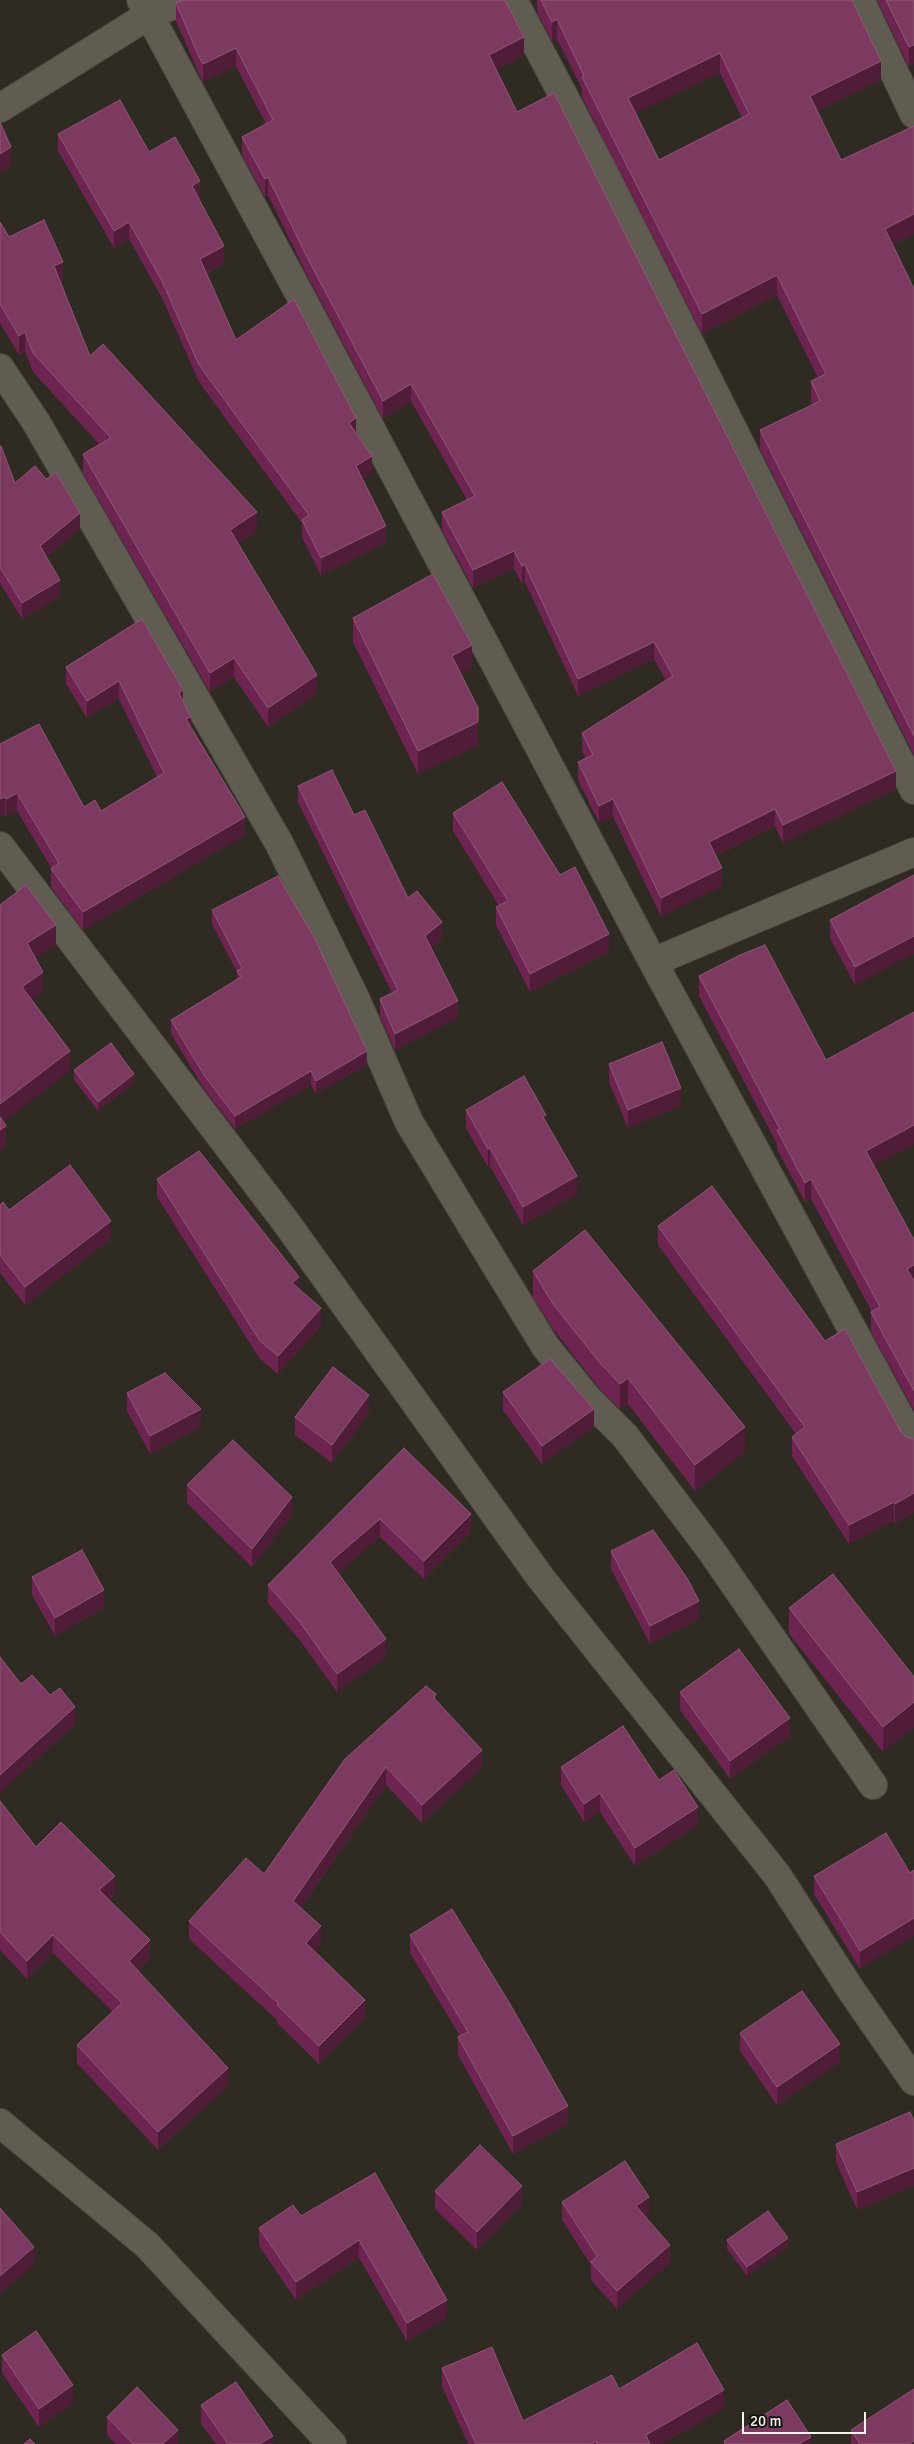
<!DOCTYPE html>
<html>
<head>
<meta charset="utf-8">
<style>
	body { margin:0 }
	#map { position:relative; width:914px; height:2444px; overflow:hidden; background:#2f2a22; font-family:Signika,sans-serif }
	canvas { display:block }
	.scale { position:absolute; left:742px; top:2412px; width:124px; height:22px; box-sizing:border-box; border:2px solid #f5f1ec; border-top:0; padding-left:6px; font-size:15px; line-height:18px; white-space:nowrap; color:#f5f1ec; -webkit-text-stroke:4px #15130f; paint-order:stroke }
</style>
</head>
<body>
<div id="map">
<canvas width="914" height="2444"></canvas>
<div class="scale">20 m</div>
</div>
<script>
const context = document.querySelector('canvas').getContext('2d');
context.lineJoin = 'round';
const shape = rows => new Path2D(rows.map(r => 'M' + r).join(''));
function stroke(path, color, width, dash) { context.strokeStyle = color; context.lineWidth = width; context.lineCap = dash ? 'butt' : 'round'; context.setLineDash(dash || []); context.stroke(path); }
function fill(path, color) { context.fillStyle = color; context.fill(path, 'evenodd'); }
const minor = shape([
	[141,0,299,293,653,962,914,1443],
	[513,0,600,165,914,790],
	[860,0,914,114],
	[0,108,149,15,186,0],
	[0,368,36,422,279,843,356,1000,409,1122,484,1246,545,1346,588,1399,625,1436,710,1549,873,1785],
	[0,846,288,1225,540,1577,777,1875,849,1987,914,2081],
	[653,962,914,852],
	[0,2123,147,2245,332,2444]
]);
stroke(minor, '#4c4841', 30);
stroke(minor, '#615c52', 28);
fill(shape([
	[537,0,852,0,881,80,817,111,841,160,914,234,892,245,914,289,914,755,760,449,760,430,813,405,811,401,811,381,818,378,777,295,702,334,582,97,582,89,557,39,552,41,537,12],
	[720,73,742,118,659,160,635,113],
	[877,0,914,0,909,67],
	[176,3,524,55,496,69,517,112,896,789,783,843,775,826,716,856,722,886,661,916,613,817,599,823,578,780,578,762,586,759,582,751,582,733,666,681,654,659,578,696,525,582,522,584,514,569,473,588,442,530,442,512,467,500,411,401,383,419,306,273,268,195,265,197,242,155,242,137,266,124,236,66,203,82,199,74,176,21],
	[58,134,149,152,200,198,199,199,224,263,207,273,236,340,356,434,372,473,362,479,386,543,321,575,302,537,302,523,199,382,162,298,129,239,114,248,58,151],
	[0,222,9,237,63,281,60,282,90,356,257,531,238,544,317,694,268,727,234,677,210,692,83,473,83,454,99,444,33,372,25,351,19,355,0,323],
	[0,446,15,483,80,529,46,557,60,596,22,619,0,583],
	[353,618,472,668,461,674,478,745,418,774,353,642],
	[66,667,183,700,191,728,245,835,83,930,51,887,51,869,52,869,17,811,6,816,5,814,0,817,0,744,84,807,101,811,157,777,119,699,87,718,66,684],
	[298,786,354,815,408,898,442,939,431,948,458,1018,395,1050,380,1016,380,999,392,993,298,802],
	[453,813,609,952,530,992,496,925,496,907,499,906,453,831],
	[914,875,855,985,830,938,830,920],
	[212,910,367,1065,316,1094,311,1085,235,1129,204,1089,171,1034,171,1020,237,980,237,972,212,924],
	[699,976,826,1060,874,1166,914,1240,914,1410,871,1332,871,1312,872,1312,811,1199,805,1202,777,1149,777,1144,699,996],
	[609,1064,681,1106,628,1128,609,1082],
	[74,1070,134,1083,98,1111,74,1080],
	[466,1110,546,1122,577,1194,523,1225,490,1166,488,1167,466,1128],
	[157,1179,299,1290,321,1326,278,1374,260,1359,157,1197],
	[0,1205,9,1210,111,1239,25,1305,0,1273],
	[658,1226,825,1341,901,1432,906,1437,914,1439,914,1512,895,1524,894,1521,849,1544,792,1456,792,1437,796,1434,658,1245],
	[533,1271,745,1452,695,1491,628,1404,620,1409,600,1389,553,1329,533,1297],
	[503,1392,594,1427,542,1464,503,1410],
	[127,1393,201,1427,150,1454,127,1411],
	[369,1413,332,1463,295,1435,295,1417],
	[404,1448,471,1532,424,1579,380,1537,338,1573,386,1657,337,1692,299,1639,268,1603,268,1585],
	[187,1485,292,1515,252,1567,187,1503],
	[611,1551,699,1619,650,1644,611,1569],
	[32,1577,104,1608,55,1636,32,1595],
	[789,1608,914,1677,883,1752,789,1634],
	[680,1692,790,1736,730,1779,680,1710],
	[436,1701,482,1768,422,1823,386,1785,301,1908,321,1944,314,1951,365,2018,319,2064,277,2023,277,2020,189,1939,189,1921,264,1874],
	[561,1767,698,1825,635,1866,600,1812,584,1822,561,1785],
	[0,1801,36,1847,115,1894,109,1900,150,1958,138,1970,228,2086,158,2150,77,2063,77,2045,113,2012,53,1953,27,1979,0,1950],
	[910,1873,860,1969,814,1894,814,1876],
	[410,1935,568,2124,513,2154,458,2055,458,2037,460,2036,410,1953],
	[740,2033,840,2062,777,2105,740,2051],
	[914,2121,914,2186,857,2210,836,2162,836,2144],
	[375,2173,447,2318,407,2341,359,2258,296,2300,259,2246,259,2228,301,2216],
	[435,2191,522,2204,477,2250,435,2209],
	[562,2202,649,2215,646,2217,670,2263,617,2309,591,2280,591,2265,562,2220],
	[727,2240,788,2247,747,2276,727,2249],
	[2,2355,73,2403,39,2427,2,2373],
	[442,2368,523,2421,619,2389,724,2408,662,2444,468,2444,442,2386],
	[201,2405,273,2444,216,2444,201,2424],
	[107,2417,178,2444,116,2444,107,2435],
	[851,2430,914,2444,851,2444]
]), '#6e2451');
fill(shape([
	[557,19,557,39,552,41,552,22],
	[524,37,524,55,489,73,489,55],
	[914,45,914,64,909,67,909,47],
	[236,48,236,66,203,82,203,64],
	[720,53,720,73,628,117,628,98],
	[881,61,881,80,810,115,810,96],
	[11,147,11,166,0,173,0,154],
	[268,177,268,195,265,197,265,179],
	[200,181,200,198,192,203,192,186],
	[914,214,914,234,885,248,885,229],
	[129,222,129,239,114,248,114,231],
	[224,246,224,263,200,276,200,259],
	[63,262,63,281,54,285,54,266],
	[777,275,777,295,702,334,702,314],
	[25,332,25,351,19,355,19,336],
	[411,384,411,401,383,419,383,401],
	[356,418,356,435,349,423],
	[372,456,372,473,356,483,356,466],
	[257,512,257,531,230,549,230,530],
	[80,513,80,529,40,562,40,546],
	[386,526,386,543,321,575,321,558],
	[514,551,514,569,473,588,473,570],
	[525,565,525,582,522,584,522,566],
	[60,580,60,596,22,619,22,603],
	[654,642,654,659,578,696,578,679],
	[472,645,472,668,452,679,452,656],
	[234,658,234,677,210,692,210,673],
	[317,675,317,694,268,727,268,708],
	[119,681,119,699,87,718,87,701],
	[183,690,183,708,179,693],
	[191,717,191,734,186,719],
	[478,722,478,745,418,774,418,751],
	[896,771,896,789,783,843,783,825],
	[17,793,17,811,6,816,6,799],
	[5,797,5,814,0,817,0,799],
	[613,799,613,817,599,823,599,806],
	[775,809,775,826,709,859,709,842],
	[245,817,245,835,83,930,83,912],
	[722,868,722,886,661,916,661,898],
	[442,922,442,939,425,953,425,936],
	[56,925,56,946,27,963,27,943],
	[609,934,609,952,530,992,530,974],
	[914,936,914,954,855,985,855,967],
	[43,972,43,992,22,1007,22,987],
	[458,1001,458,1018,395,1050,395,1034],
	[70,1051,70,1071,0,1125,0,1104],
	[367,1051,367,1065,316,1094,316,1081],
	[311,1071,311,1085,235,1129,235,1116],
	[134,1074,134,1083,98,1111,98,1102],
	[681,1088,681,1106,628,1128,628,1110],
	[914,1125,914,1145,866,1170,866,1151],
	[6,1126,6,1146,0,1151,0,1130],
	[490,1148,490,1166,488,1167,488,1149],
	[577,1176,577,1194,523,1225,523,1207],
	[811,1179,811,1199,805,1202,805,1183],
	[111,1221,111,1239,25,1305,25,1287],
	[914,1265,914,1284,907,1269],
	[299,1277,299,1295,292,1283],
	[321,1308,321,1326,278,1374,278,1356],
	[628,1378,628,1404,620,1409,620,1384],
	[369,1395,369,1413,332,1463,332,1445],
	[201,1409,201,1427,150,1454,150,1436],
	[594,1409,594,1427,542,1464,542,1446],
	[745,1427,745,1452,695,1491,695,1465],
	[914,1493,914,1512,895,1524,895,1504],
	[292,1497,292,1515,252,1567,252,1549],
	[894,1502,894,1521,849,1544,849,1525],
	[471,1514,471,1532,424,1579,424,1561],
	[380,1519,380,1537,330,1580,330,1562],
	[104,1590,104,1608,55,1636,55,1618],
	[699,1601,699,1619,650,1644,650,1626],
	[386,1639,386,1657,337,1692,337,1674],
	[914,1702,914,1728,883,1752,883,1727],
	[75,1707,75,1725,0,1793,0,1775],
	[790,1718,790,1736,730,1779,730,1761],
	[482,1750,482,1768,422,1823,422,1805],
	[386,1767,386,1785,293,1919,293,1901],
	[600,1793,600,1812,584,1822,584,1804],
	[698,1807,698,1825,635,1866,635,1848],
	[115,1876,115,1894,99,1908,99,1890],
	[914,1918,914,1936,860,1969,860,1951],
	[321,1926,321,1944,306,1961,306,1943],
	[53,1935,53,1953,27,1979,27,1961],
	[150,1940,150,1958,129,1979,129,1961],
	[365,2000,365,2018,319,2064,319,2046],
	[840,2044,840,2062,777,2105,777,2087],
	[228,2068,228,2086,158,2150,158,2132],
	[568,2106,568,2124,513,2154,513,2136],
	[914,2168,914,2186,857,2210,857,2192],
	[522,2186,522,2204,477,2250,477,2232],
	[649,2197,649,2215,636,2224,636,2206],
	[788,2238,788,2247,747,2276,747,2267],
	[359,2240,359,2258,296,2300,296,2282],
	[670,2245,670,2263,617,2309,617,2291],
	[34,2247,34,2265,0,2294,0,2276],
	[447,2300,447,2318,407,2341,407,2323],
	[73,2385,73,2403,39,2427,39,2409],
	[724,2390,724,2408,662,2444,646,2444,646,2435],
	[178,2430,178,2444,163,2444],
	[273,2436,273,2444,260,2444],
	[811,2437,811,2444,799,2444]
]), '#4f1d37');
const building = shape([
	[183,0,505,0,524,37,489,55,517,112,554,93,896,771,783,825,775,809,709,842,722,868,661,898,613,799,599,806,578,762,593,755,582,733,673,676,654,642,578,679,525,565,522,566,514,551,473,570,442,512,475,496,411,384,383,401,306,255,268,177,265,179,242,137,273,120,236,48,203,64,199,57,176,3,183,0],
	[541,0,852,0,881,61,810,96,841,160,914,126,914,214,885,229,914,289,914,736,760,430,820,401,811,381,826,374,777,275,702,314,582,77,584,76,557,19,552,22,541,0],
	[720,53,749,114,659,160,628,98,720,53],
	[886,0,914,0,914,45,909,47,886,0],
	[120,100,149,152,175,137,200,181,192,186,224,246,200,259,236,340,294,299,356,418,349,423,372,456,356,466,386,526,321,558,302,520,309,515,199,365,162,281,129,222,114,231,58,134,120,100],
	[0,122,11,147,0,154,0,122],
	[44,220,63,262,54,266,90,356,103,344,257,512,230,530,317,675,268,708,234,658,210,673,83,454,111,438,33,353,25,332,19,336,0,304,0,222,9,237,44,220],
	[0,446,1,446,15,483,35,466,46,479,56,473,80,513,40,546,60,580,22,603,0,567,0,446],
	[433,574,472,645,452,656,478,708,478,722,418,751,353,618,433,574],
	[142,619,183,690,179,693,191,717,186,719,245,817,83,912,51,869,59,863,17,793,6,799,5,797,0,799,0,744,39,724,84,807,95,800,101,811,164,773,119,681,87,701,66,667,142,619],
	[332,770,354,815,365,810,408,898,417,891,442,922,425,936,458,1001,395,1034,380,999,398,990,298,786,332,770],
	[502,782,560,875,575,867,609,934,530,974,496,907,508,901,453,813,502,782],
	[914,875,914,936,855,967,830,920,914,875],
	[278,876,315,939,367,1051,316,1081,311,1071,235,1116,204,1075,171,1020,241,977,237,971,242,968,212,910,278,876],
	[26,885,56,925,27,943,43,972,22,987,70,1051,0,1104,0,905,26,885],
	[765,945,826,1060,914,1012,914,1125,866,1151,914,1240,914,1265,907,1269,914,1281,914,1391,871,1312,880,1307,811,1179,805,1183,777,1130,780,1129,699,976,740,955,765,945],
	[662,1042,681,1088,628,1110,609,1064,662,1042],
	[111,1043,134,1074,98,1102,74,1070,111,1043],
	[524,1076,546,1115,543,1117,577,1176,523,1207,490,1148,488,1149,466,1110,524,1076],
	[0,1117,6,1126,0,1130,0,1117],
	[199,1151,299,1277,292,1283,321,1308,278,1356,260,1341,157,1179,199,1151],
	[70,1165,111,1221,25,1287,0,1255,0,1205,3,1202,9,1210,70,1165],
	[712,1186,825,1341,845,1329,901,1432,906,1437,914,1439,914,1493,895,1504,894,1502,849,1525,792,1437,805,1427,658,1226,712,1186],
	[585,1230,745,1427,695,1465,628,1378,620,1384,600,1363,553,1304,533,1271,585,1230],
	[550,1359,594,1409,542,1446,503,1392,550,1359],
	[333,1367,369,1395,332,1445,295,1417,333,1367],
	[165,1373,201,1409,150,1436,127,1393,165,1373],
	[233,1440,292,1497,252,1549,187,1485,233,1440],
	[404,1448,471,1514,424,1561,380,1519,330,1562,386,1639,337,1674,299,1621,268,1585,404,1448],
	[653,1530,687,1578,699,1601,650,1626,611,1551,653,1530],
	[82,1550,104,1590,55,1618,32,1577,82,1550],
	[833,1574,914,1677,914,1702,883,1727,789,1608,833,1574],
	[739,1649,790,1718,730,1761,680,1692,739,1649],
	[0,1657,21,1684,32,1675,50,1695,60,1688,75,1707,0,1775,0,1657],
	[426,1686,436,1694,434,1698,482,1750,422,1805,386,1767,293,1901,321,1926,306,1943,365,2000,319,2046,277,2005,279,2004,189,1921,246,1858,264,1874,345,1759,426,1686],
	[623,1726,659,1780,674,1770,698,1807,635,1848,600,1793,584,1804,561,1767,623,1726],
	[0,1801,36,1847,61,1822,115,1876,99,1890,150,1940,129,1961,228,2068,158,2132,77,2045,122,2003,53,1935,27,1961,0,1932,0,1801],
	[886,1833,910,1873,914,1870,914,1918,860,1951,814,1876,886,1833],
	[452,1909,510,2004,568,2106,513,2136,458,2037,468,2032,410,1935,452,1909],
	[802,1991,840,2044,777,2087,740,2033,802,1991],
	[910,2112,914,2121,914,2168,857,2192,836,2144,910,2112],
	[480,2145,522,2186,477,2232,435,2191,480,2145],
	[625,2161,649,2197,636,2206,670,2245,617,2291,591,2262,597,2256,562,2202,625,2161],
	[375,2173,447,2300,407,2323,359,2240,296,2282,259,2228,293,2205,301,2216,375,2173],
	[0,2208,34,2247,0,2276,0,2208],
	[768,2211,788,2238,747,2267,727,2240,768,2211],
	[36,2331,73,2385,39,2409,2,2355,36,2331],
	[697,2343,724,2390,646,2435,650,2444,597,2444,596,2441,591,2444,476,2444,442,2368,492,2347,523,2421,612,2375,619,2389,697,2343],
	[236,2382,273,2436,260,2444,228,2444,201,2405,236,2382],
	[137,2387,178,2430,163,2444,133,2444,107,2417,137,2387],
	[914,2389,914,2441,909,2444,860,2444,851,2430,914,2389],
	[787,2400,811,2437,799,2444,725,2444,724,2441,787,2400],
	[30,2439,35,2444,24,2444,30,2439]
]);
fill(building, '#7d3a61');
stroke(building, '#905777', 1);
</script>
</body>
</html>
